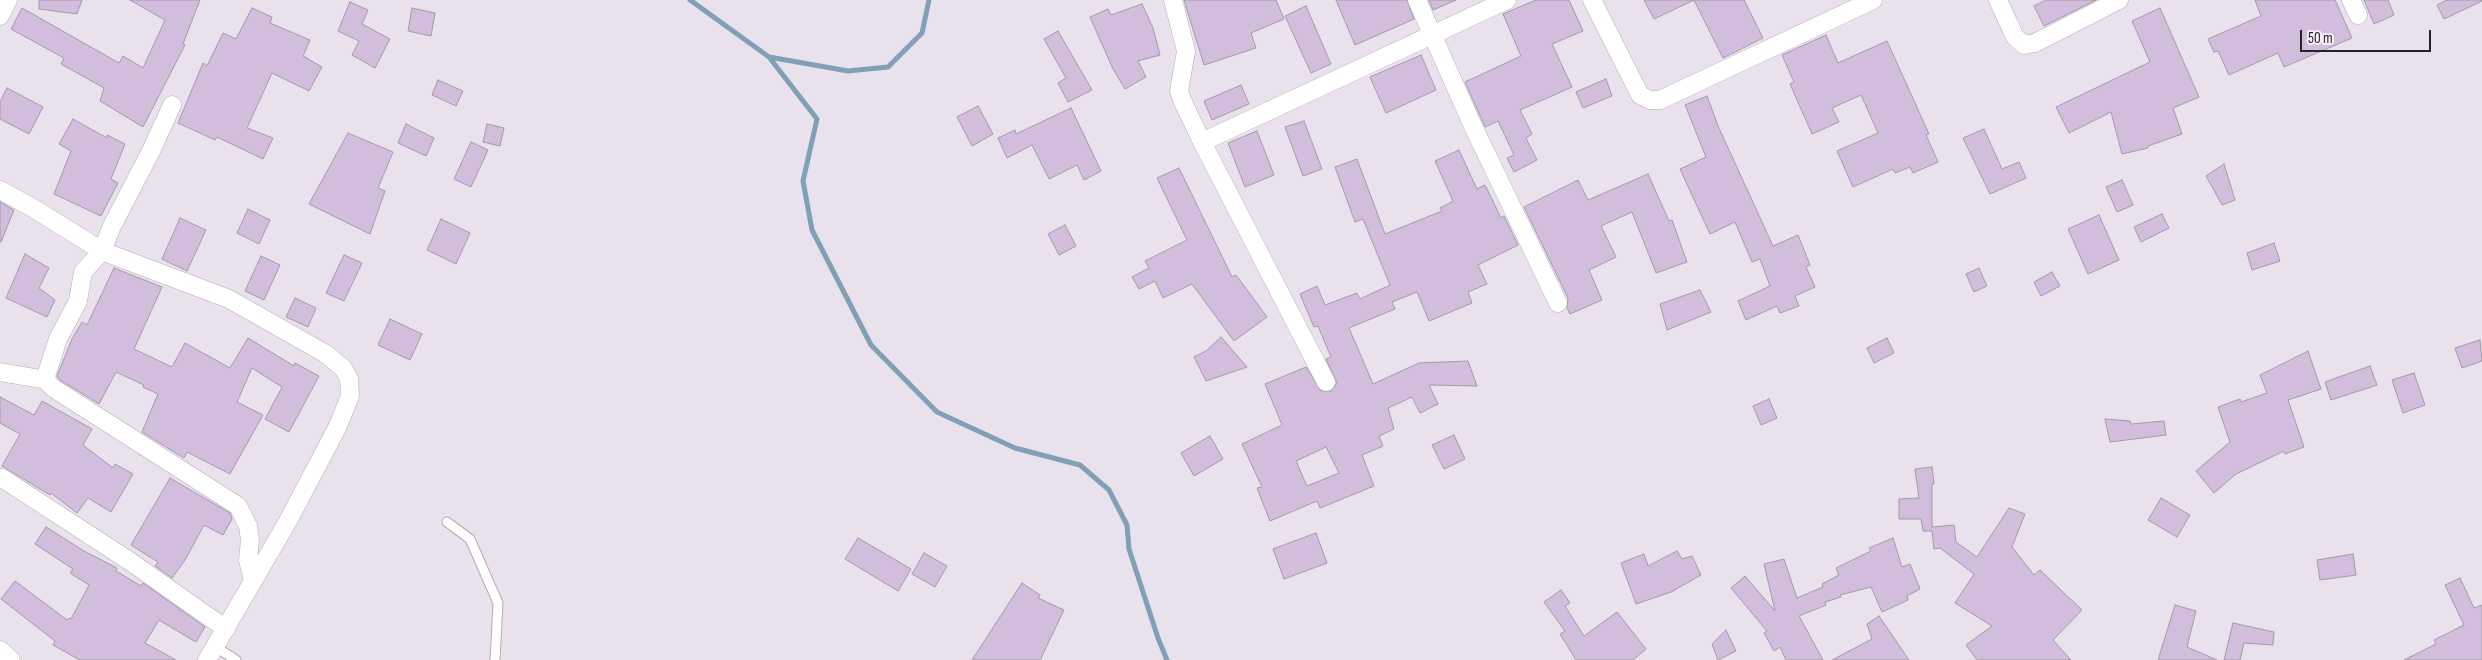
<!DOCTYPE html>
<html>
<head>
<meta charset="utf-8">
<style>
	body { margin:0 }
	#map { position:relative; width:2482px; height:660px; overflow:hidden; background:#e9e2ed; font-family:"Sofia Sans Condensed",sans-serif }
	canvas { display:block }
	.scale { position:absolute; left:2300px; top:30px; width:131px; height:22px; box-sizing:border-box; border:2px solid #252226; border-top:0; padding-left:6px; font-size:15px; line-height:18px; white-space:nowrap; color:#252226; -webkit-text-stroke:4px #f7effb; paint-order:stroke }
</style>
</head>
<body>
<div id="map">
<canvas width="2482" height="660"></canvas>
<div class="scale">50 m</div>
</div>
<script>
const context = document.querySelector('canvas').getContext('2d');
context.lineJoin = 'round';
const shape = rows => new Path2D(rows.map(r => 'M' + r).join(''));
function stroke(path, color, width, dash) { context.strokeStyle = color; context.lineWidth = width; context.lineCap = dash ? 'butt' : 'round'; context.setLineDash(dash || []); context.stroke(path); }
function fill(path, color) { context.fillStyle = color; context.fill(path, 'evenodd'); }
stroke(shape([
	[690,0,769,57,817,119,803,181,812,230,871,345,937,412,1015,448,1080,465,1109,490,1127,525,1129,549,1158,638,1167,660],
	[769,57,848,71,888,67,922,33,929,0]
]), '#819fb5', 5);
const building = shape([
	[39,0,82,0,77,14,39,9,39,0],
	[130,0,200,0,183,44,185,45,143,127,100,101,104,88,61,64,64,58,11,29,22,8,119,63,123,56,143,68,165,20,130,0],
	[1184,0,1276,0,1284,19,1251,33,1256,48,1204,65,1184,0],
	[1336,0,1407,0,1414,19,1355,45,1336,0],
	[1429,0,1456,0,1433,10,1429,0],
	[1536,0,1569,0,1583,31,1552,44,1572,87,1520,110,1532,134,1526,138,1537,160,1514,172,1507,158,1514,155,1498,121,1485,127,1465,82,1521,56,1503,14,1536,0],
	[1644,0,1694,0,1654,19,1644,0],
	[1694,0,1744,0,1763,38,1723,58,1694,0],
	[2046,0,2096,0,2044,26,2034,6,2046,0],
	[2255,0,2335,0,2352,38,2284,67,2278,53,2229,75,2218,51,2214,52,2208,39,2261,16,2255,0],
	[2364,0,2388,0,2394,15,2374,24,2364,0],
	[2447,0,2482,0,2482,1,2444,19,2437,5,2447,0],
	[350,2,368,10,362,24,390,39,375,68,352,55,359,41,338,31,350,2],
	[1142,4,1153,28,1160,55,1138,61,1146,77,1125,89,1113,69,1090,17,1108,9,1111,15,1142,4],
	[1306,6,1331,64,1311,73,1285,16,1306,6],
	[252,8,272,17,270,23,310,40,303,56,322,67,309,91,272,73,247,128,273,138,263,159,217,137,215,140,178,123,203,63,207,66,223,33,236,39,252,8],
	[412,8,435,13,431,36,408,31,412,8],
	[2160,8,2199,97,2173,108,2182,134,2148,146,2148,148,2122,154,2111,112,2069,133,2056,107,2150,62,2132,21,2160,8],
	[1058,31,1092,90,1068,102,1058,83,1066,78,1044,39,1058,31],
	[1826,35,1838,63,1887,41,1929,134,1926,135,1938,162,1913,173,1910,167,1895,173,1893,169,1853,187,1837,151,1878,133,1861,95,1832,108,1839,122,1812,134,1790,84,1794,82,1782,55,1826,35],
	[1421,55,1436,90,1386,113,1370,77,1421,55],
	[1606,79,1612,96,1583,108,1576,92,1606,79],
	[438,80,463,91,456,106,432,95,438,80],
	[1241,85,1249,104,1212,120,1204,101,1241,85],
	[7,88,43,107,29,134,0,119,0,102,7,88],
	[1707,96,1718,126,1773,246,1798,235,1810,265,1806,267,1815,287,1795,296,1799,306,1780,313,1777,306,1746,320,1738,301,1770,286,1760,259,1752,262,1735,222,1710,234,1680,169,1706,157,1685,105,1707,96],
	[978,106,993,134,972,146,957,117,978,106],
	[1071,108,1101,171,1084,180,1077,165,1049,179,1032,145,1007,158,998,138,1015,130,1016,134,1071,108],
	[73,119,107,138,107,135,125,144,111,179,118,183,101,216,54,194,71,151,59,144,73,119],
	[1304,121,1322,169,1303,176,1285,127,1304,121],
	[406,124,434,138,426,156,398,143,406,124],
	[487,124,504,128,500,146,483,142,487,124],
	[1984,129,2002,169,2019,162,2026,178,1990,194,1963,138,1984,129],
	[1257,131,1274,175,1245,187,1228,143,1257,131],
	[348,133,393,152,378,188,385,191,370,234,309,204,348,133],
	[471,142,488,150,471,187,454,179,471,142],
	[1459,150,1477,189,1485,185,1501,218,1504,216,1518,245,1478,265,1487,284,1468,292,1472,303,1429,321,1417,292,1392,302,1395,309,1349,328,1373,384,1419,363,1468,361,1477,386,1429,385,1438,404,1420,413,1412,397,1388,408,1394,429,1379,436,1383,446,1362,455,1374,486,1320,508,1317,501,1270,521,1257,488,1262,487,1242,444,1282,425,1265,384,1306,367,1321,391,1331,391,1337,383,1326,359,1331,357,1318,326,1314,327,1300,294,1317,286,1325,305,1357,293,1360,299,1390,285,1363,219,1355,222,1335,167,1357,159,1385,234,1442,211,1440,208,1453,201,1435,161,1459,150],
	[1326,447,1339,473,1307,486,1296,461,1326,447],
	[2224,164,2235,200,2222,205,2206,176,2224,164],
	[1179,168,1232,277,1236,275,1267,317,1234,341,1192,284,1163,298,1155,281,1139,289,1132,277,1149,268,1145,261,1187,240,1157,178,1179,168],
	[1648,174,1669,221,1672,220,1687,262,1656,273,1632,212,1601,226,1616,257,1589,270,1602,300,1570,314,1567,308,1568,298,1524,207,1578,180,1588,200,1648,174],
	[2122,180,2133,205,2117,212,2106,187,2122,180],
	[0,202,14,210,1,242,0,242,0,202],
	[248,209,270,220,259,244,237,233,248,209],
	[2162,214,2169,228,2141,242,2134,227,2162,214],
	[2099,215,2119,260,2088,274,2068,229,2099,215],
	[180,218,206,230,187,271,162,259,180,218],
	[441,219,470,233,456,264,427,250,441,219],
	[1065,225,1076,246,1059,255,1048,234,1065,225],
	[2274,243,2280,261,2252,270,2247,253,2274,243],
	[25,254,49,268,39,288,55,300,47,317,6,298,25,254],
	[344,255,362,263,344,301,326,293,344,255],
	[261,256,280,265,264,300,245,291,261,256],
	[114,268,162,287,134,349,172,367,185,343,230,368,248,338,294,366,295,363,319,376,289,432,265,419,282,387,252,368,237,402,263,415,230,474,187,452,184,458,142,432,158,394,143,387,144,385,116,372,99,404,60,380,57,376,72,339,82,322,87,325,114,268],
	[1979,268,1987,286,1974,292,1966,274,1979,268],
	[2052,272,2060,286,2041,296,2034,282,2052,272],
	[1700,290,1711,312,1667,330,1660,304,1700,290],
	[295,298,316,308,308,327,286,317,295,298],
	[390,319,422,334,410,360,378,345,390,319],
	[1221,337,1247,367,1206,381,1194,357,1206,351,1221,337],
	[1887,338,1894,353,1874,363,1867,348,1887,338],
	[2480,340,2482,361,2462,368,2455,348,2480,340],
	[2308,351,2321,389,2288,400,2304,447,2285,454,2284,451,2236,474,2214,493,2196,471,2230,442,2218,407,2240,399,2241,402,2267,393,2260,375,2308,351],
	[2370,366,2377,385,2331,400,2325,382,2370,366],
	[2414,373,2425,405,2403,413,2392,380,2414,373],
	[0,397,34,415,42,401,92,429,83,445,113,468,115,464,133,474,111,512,88,498,77,513,51,493,50,495,2,466,20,434,0,423,0,397],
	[1769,399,1777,418,1761,425,1753,406,1769,399],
	[2105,419,2130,421,2131,424,2164,421,2166,435,2110,442,2105,419],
	[1454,435,1465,459,1444,469,1432,445,1454,435],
	[1210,436,1223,459,1194,476,1181,453,1210,436],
	[1932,467,1934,484,1932,484,1932,527,1954,525,1956,542,1977,557,2009,508,2025,514,2012,547,2034,575,2040,570,2082,610,2053,640,2071,660,1977,660,1966,645,1992,626,1955,603,1974,574,1940,548,1934,549,1932,531,1923,531,1921,519,1899,519,1899,499,1919,498,1915,469,1932,467],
	[170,478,230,513,232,519,223,535,204,525,185,560,172,578,155,566,158,562,131,545,170,478],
	[2161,498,2190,515,2177,537,2148,520,2161,498],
	[46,527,84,551,117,568,116,571,141,586,143,583,205,627,196,642,159,620,145,643,176,660,80,660,53,645,55,641,1,599,15,581,67,620,69,618,71,619,89,585,70,573,73,569,35,544,46,527],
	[1316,533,1327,563,1284,579,1273,549,1316,533],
	[858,538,911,569,898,591,845,559,858,538],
	[1893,538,1902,567,1910,564,1920,589,1907,596,1908,600,1882,612,1871,587,1840,595,1841,597,1825,602,1826,605,1799,616,1823,660,1786,660,1780,647,1774,651,1764,633,1767,631,1731,588,1745,576,1775,611,1764,564,1784,559,1797,598,1823,587,1822,584,1839,575,1836,568,1871,551,1869,548,1893,538],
	[1677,551,1682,559,1692,556,1701,575,1671,592,1636,604,1621,563,1644,554,1648,566,1677,551],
	[924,553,947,566,935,587,912,574,924,553],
	[2353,554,2356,575,2320,580,2317,560,2353,554],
	[2460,578,2474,608,2482,605,2482,660,2404,660,2436,644,2434,640,2464,625,2445,585,2460,578],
	[1022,583,1040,595,1038,598,1064,610,1040,660,972,660,1022,583],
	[1561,590,1570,603,1565,606,1584,636,1617,612,1646,649,1633,660,1576,660,1560,634,1565,631,1544,602,1561,590],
	[2175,605,2196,611,2187,647,2217,660,2158,660,2175,605],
	[1879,616,1909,660,1832,660,1872,639,1867,624,1879,616],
	[2233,623,2274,632,2273,645,2244,643,2240,660,2224,660,2233,623],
	[1726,630,1736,651,1718,660,1712,644,1726,630]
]);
fill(building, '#d2bedc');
stroke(building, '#a19aa5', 1);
const service = shape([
	[447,522,470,539,498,603,495,660],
	[214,646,236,660]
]);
const minor = shape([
	[1173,0,1186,51,1179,91,1182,100,1202,142,1326,382],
	[1417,0,1472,124,1558,303],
	[1592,0,1640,95,1650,100,1660,100,1873,0],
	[1998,0,2015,37,2024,45,2035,43,2119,0],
	[2351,0,2358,15],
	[0,16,8,0],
	[172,105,151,151,112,226,102,251,83,272,78,301,58,339,46,376,48,383,53,388,238,506,248,526,250,540,248,560,253,581],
	[1202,142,1507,0],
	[0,190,33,208,102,251,229,299,326,354,343,368,349,379,350,396,338,426,288,521,207,660],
	[0,372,47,380],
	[2,478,131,562,226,629],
	[0,650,11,660]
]);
stroke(service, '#b3acb7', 11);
stroke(minor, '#b3acb7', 19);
stroke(service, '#fff', 9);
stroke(minor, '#fff', 18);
</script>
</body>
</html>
